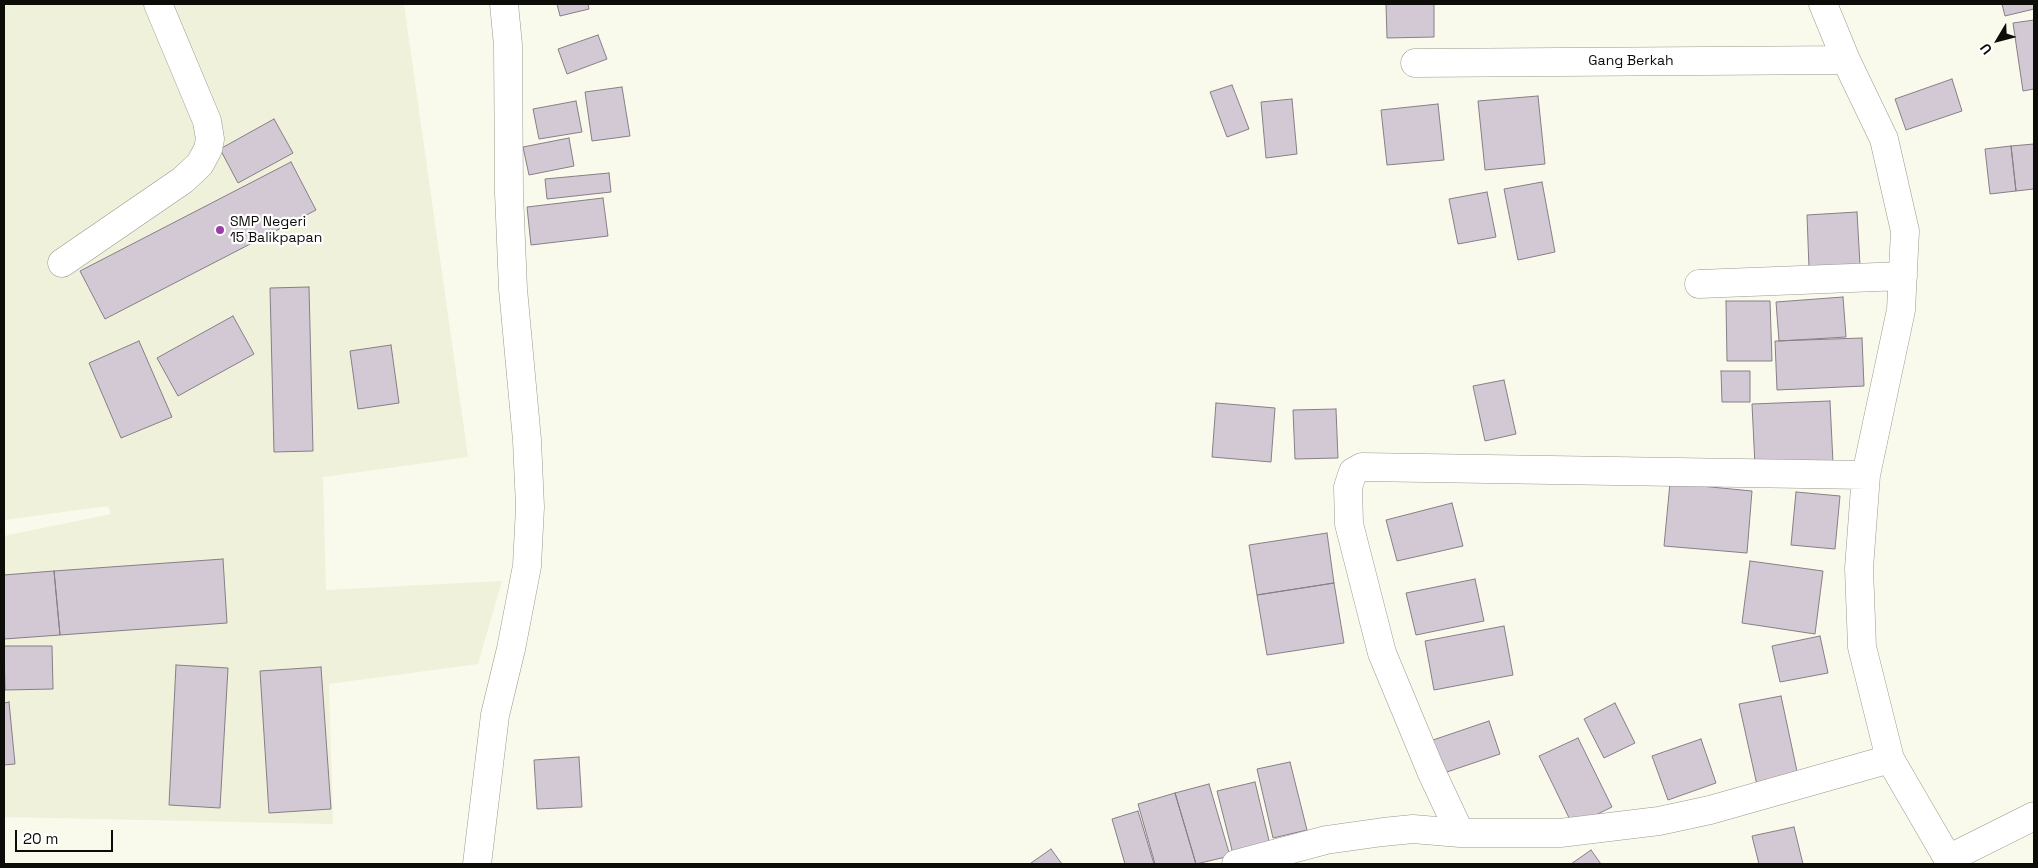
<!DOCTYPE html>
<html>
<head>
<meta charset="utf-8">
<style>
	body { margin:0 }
	#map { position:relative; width:2038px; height:868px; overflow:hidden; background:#f9faec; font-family:"Space Grotesk",sans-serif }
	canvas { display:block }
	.frame { position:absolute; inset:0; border:5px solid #0c0c08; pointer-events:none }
	.north { position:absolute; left:1973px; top:15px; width:50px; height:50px; -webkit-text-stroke:4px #fff; paint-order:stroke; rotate:233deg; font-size:14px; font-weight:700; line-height:20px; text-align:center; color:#0c0c08 }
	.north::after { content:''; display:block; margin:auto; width:18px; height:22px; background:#0c0c08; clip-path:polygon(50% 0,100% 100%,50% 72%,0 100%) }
	.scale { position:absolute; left:15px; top:830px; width:98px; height:22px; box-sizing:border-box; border:2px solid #0c0c08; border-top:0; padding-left:6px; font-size:15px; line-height:18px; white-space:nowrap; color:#0c0c08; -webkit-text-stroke:4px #fff; paint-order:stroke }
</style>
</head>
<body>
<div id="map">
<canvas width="2038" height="868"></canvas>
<div class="frame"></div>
<div class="north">U</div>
<div class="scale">20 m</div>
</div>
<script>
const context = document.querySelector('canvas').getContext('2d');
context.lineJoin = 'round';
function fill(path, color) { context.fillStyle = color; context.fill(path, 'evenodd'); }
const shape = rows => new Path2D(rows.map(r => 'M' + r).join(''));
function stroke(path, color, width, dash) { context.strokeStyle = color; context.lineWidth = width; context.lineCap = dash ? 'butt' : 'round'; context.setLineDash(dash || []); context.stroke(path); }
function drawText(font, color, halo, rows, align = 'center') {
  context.font = font + ' "Space Grotesk",sans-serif'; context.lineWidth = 4.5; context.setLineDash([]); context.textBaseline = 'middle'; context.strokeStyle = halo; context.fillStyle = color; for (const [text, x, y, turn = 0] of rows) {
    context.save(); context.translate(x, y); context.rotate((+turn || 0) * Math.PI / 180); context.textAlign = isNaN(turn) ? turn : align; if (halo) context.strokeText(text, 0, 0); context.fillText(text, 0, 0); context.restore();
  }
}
fill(shape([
	[4,4,404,4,468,457,323,477,326,590,502,581,478,664,329,684,333,824,4,817,4,536,111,514,108,506,4,520]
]), '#eff1db');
const building = shape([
	[557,4,588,4,589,9,560,16,557,4],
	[1386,4,1434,4,1434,37,1387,38,1386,4],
	[2002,4,2034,4,2034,9,2005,16,2002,4],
	[2034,20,2034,89,2023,91,2013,23,2034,20],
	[598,35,607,59,567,74,558,49,598,35],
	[1952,79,1962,111,1906,130,1895,99,1952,79],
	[1232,85,1249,129,1227,137,1210,92,1232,85],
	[622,87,630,136,592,141,585,92,622,87],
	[1538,96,1545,164,1485,170,1478,101,1538,96],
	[1292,99,1297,154,1266,158,1261,102,1292,99],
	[576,101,582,132,539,139,533,109,576,101],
	[1438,104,1444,160,1387,165,1381,110,1438,104],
	[274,119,293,153,238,183,220,149,274,119],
	[569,138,574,166,529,175,523,147,569,138],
	[2034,144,2034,189,2016,191,2011,146,2034,144],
	[2011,146,2016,191,1990,194,1985,149,2011,146],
	[291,162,316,210,105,319,80,271,291,162],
	[609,173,611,192,547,199,545,179,609,173],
	[1542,182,1555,252,1518,260,1504,189,1542,182],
	[1487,192,1496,237,1458,244,1449,199,1487,192],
	[603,198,608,236,531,245,527,207,603,198],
	[1857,212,1860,265,1809,268,1807,215,1857,212],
	[309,287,313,451,274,452,270,288,309,287],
	[1843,297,1846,337,1779,341,1776,302,1843,297],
	[1726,301,1770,301,1772,361,1727,361,1726,301],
	[233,316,254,354,178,396,157,358,233,316],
	[1862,338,1864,386,1777,390,1775,341,1862,338],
	[139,341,172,417,121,438,89,363,139,341],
	[391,345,399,403,358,409,350,351,391,345],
	[1721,371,1750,371,1750,402,1722,402,1721,371],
	[1504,380,1516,434,1485,441,1473,386,1504,380],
	[1830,401,1833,463,1755,466,1752,404,1830,401],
	[1216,403,1275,408,1271,462,1212,457,1216,403],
	[1336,409,1338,458,1295,459,1293,410,1336,409],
	[1670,483,1752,491,1747,553,1664,546,1670,483],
	[1796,492,1840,496,1835,549,1791,545,1796,492],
	[1452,503,1463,546,1397,561,1386,520,1452,503],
	[1327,533,1334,583,1257,595,1249,545,1327,533],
	[223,559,227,623,60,635,54,571,223,559],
	[1750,561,1823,571,1815,634,1742,623,1750,561],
	[54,571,60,635,4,639,4,575,54,571],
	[1475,579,1484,621,1416,635,1406,593,1475,579],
	[1334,583,1344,643,1267,655,1257,595,1334,583],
	[1504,626,1513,675,1434,690,1425,641,1504,626],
	[1820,636,1828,673,1780,682,1772,646,1820,636],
	[4,646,52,646,53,689,5,690,4,646],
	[176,665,228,668,220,808,169,805,176,665],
	[321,667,331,809,269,813,260,671,321,667],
	[1781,696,1798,776,1757,785,1739,704,1781,696],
	[9,702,15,764,4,765,4,703,9,702],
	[1615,703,1635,743,1604,758,1584,719,1615,703],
	[1489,721,1500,754,1444,773,1433,740,1489,721],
	[1578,738,1612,807,1573,826,1539,756,1578,738],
	[1701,739,1716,783,1668,800,1652,756,1701,739],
	[579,757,582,807,537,809,534,760,579,757],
	[1290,762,1307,830,1273,838,1257,769,1290,762],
	[1255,782,1271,849,1234,858,1217,791,1255,782],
	[1209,784,1230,856,1196,864,1175,793,1209,784],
	[1175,793,1196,864,1155,864,1138,804,1175,793],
	[1138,811,1154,864,1125,864,1112,819,1138,811],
	[1794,827,1803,864,1759,864,1752,836,1794,827],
	[1051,849,1062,864,1032,864,1031,863,1051,849],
	[1591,850,1601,864,1571,864,1591,850]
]);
fill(building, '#d3c9d4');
stroke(building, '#877e88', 1);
const minor = shape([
	[1823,4,1846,60,1884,139,1905,231,1901,310,1866,475,1859,568,1862,647,1890,759,1951,864],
	[1415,63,1846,60],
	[62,263,183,180,200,164,208,149,210,139,207,121,158,4],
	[1699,284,1903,276],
	[1460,833,1431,771,1382,653,1349,524,1348,487,1353,472,1362,467,1866,475],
	[1948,859,2034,816],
	[477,864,495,715,511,649,527,566,530,507,527,440,513,289,509,193,508,45,504,4],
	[1236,864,1326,840,1383,832,1413,829,1460,833,1560,833,1659,821,1710,810,1890,759]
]);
stroke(minor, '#98998c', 29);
stroke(minor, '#fff', 28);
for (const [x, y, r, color] of [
	[220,230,5,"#993da8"]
]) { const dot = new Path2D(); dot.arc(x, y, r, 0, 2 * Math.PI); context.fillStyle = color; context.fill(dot); stroke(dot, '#fff', 2); }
drawText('14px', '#0c0c08', '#fff', [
	["Gang Berkah",1631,61]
]);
drawText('14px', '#0c0c08', '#fff', [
	["SMP Negeri",230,222],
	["15 Balikpapan",230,238]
], 'left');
</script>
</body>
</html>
